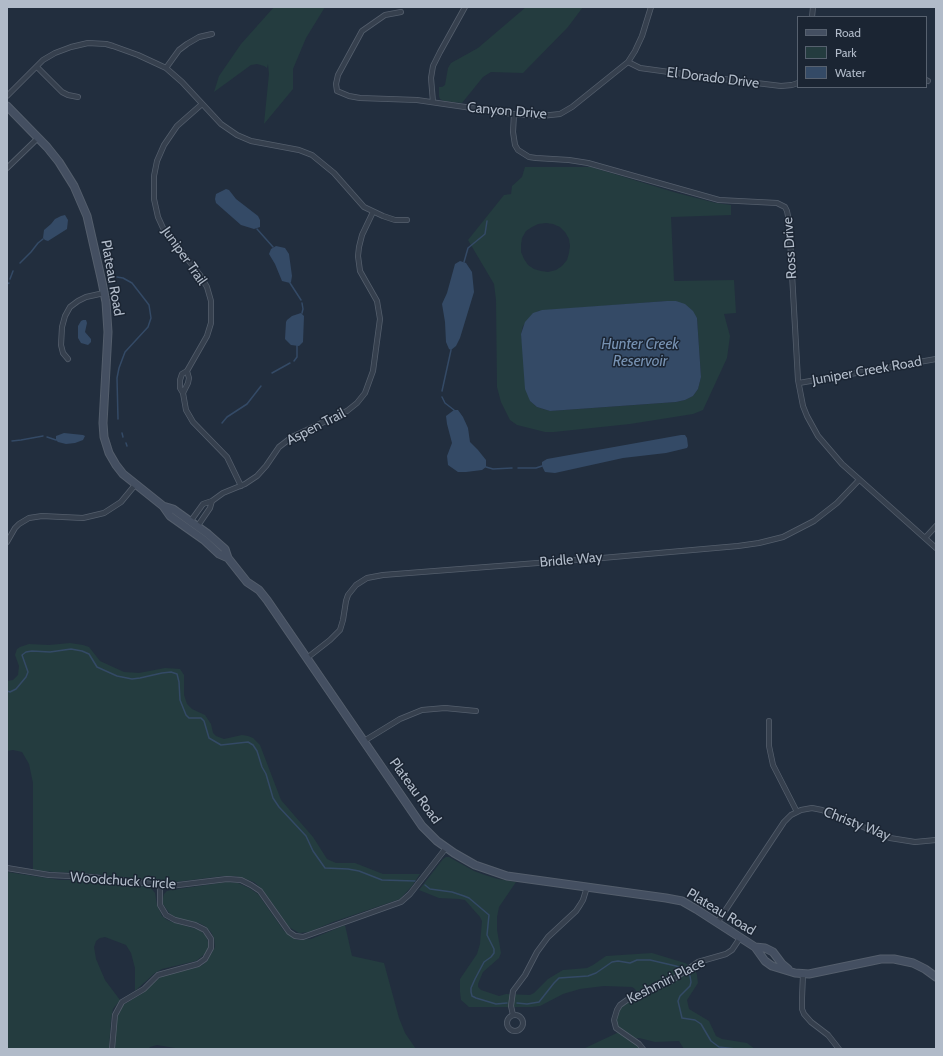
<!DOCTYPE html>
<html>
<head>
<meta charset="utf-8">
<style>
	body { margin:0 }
	#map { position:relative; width:943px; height:1056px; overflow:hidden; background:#222e3e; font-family:Cabin,sans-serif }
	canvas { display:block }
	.frame { position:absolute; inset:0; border:8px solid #b1bbc9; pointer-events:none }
	.legend { position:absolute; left:797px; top:16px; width:130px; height:72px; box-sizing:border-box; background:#1b2533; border:1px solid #57616f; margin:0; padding:5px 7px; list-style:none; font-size:12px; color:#b1bbc9 }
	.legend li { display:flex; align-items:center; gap:8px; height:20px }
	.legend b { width:20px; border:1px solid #57616f }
</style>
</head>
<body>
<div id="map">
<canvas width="943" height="1056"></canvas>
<div class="frame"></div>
<ul class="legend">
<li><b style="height:5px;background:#444f61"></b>Road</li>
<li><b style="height:11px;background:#243c3f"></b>Park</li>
<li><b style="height:11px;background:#344a66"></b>Water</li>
</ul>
</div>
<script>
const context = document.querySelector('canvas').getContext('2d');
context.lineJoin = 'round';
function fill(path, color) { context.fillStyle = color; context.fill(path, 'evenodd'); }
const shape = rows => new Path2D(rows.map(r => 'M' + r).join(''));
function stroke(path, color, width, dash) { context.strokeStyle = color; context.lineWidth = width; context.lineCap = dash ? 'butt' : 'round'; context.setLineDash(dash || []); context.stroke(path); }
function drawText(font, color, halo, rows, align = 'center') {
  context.font = font + ' Cabin,sans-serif'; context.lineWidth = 3; context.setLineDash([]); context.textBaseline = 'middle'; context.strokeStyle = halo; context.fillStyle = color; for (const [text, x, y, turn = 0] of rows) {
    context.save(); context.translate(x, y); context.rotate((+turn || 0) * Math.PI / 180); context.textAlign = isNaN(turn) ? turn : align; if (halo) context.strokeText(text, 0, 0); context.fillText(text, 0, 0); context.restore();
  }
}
fill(shape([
	[274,7,325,7,306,38,293,69,293,89,264,124,269,74,268,64,267,68,264,66,257,64,251,65,214,92,219,76,241,44],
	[526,7,583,7,568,27,523,73,491,72,483,77,462,103,444,101,440,99,439,96,439,87,442,87,445,85,448,68,451,63,478,48],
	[525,167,591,167,677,193,716,203,731,205,731,215,671,217,674,281,734,280,736,313,724,314,730,336,727,358,703,410,693,414,630,424,554,432,545,432,517,425,510,420,501,402,497,387,496,300,494,284,468,240,504,195,511,194,512,186,522,177],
	[546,223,553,224,560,227,565,232,569,239,570,246,569,253,567,260,562,266,556,270,548,272,541,271,534,269,528,265,524,259,521,252,521,245,522,238,526,231,532,227,538,224],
	[667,301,676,301,697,318,701,377,698,389,693,396,685,400,676,402,550,411,537,407,530,401,521,334,523,326,538,311],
	[70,643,83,645,89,647,100,661,124,672,139,673,165,668,180,669,184,675,184,695,187,704,192,709,205,715,211,724,213,733,216,736,224,739,242,735,248,736,253,738,260,745,281,800,313,837,327,859,336,863,355,863,383,874,420,874,412,886,400,899,333,922,309,932,299,933,289,927,262,889,254,882,243,878,235,876,224,876,175,882,165,882,96,874,55,872,33,870,33,783,29,764,22,752,13,750,7,751,7,681,13,680,18,675,19,666,15,655,17,649,20,647,29,644,49,645],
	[446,857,449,857,474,871,485,875,498,879,516,882,499,907,497,917,497,930,501,953,499,958,483,972,478,984,478,987,481,990,499,996,506,994,530,995,534,993,548,979,563,970,587,968,593,965,606,956,652,953,685,963,695,969,697,975,698,983,687,1000,689,1009,709,1021,716,1036,722,1039,747,1043,755,1049,684,1049,679,1041,655,1042,639,1038,632,1039,643,1049,583,1049,619,1032,614,1024,620,1005,638,995,635,989,632,987,604,986,580,989,563,994,540,1006,532,1007,469,1007,461,1000,460,992,460,979,477,954,480,944,482,921,480,917,465,900,459,899,439,898,419,890,443,859],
	[7,872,60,880,90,880,150,887,155,893,157,905,162,916,167,920,175,923,200,930,206,936,208,942,208,949,205,954,196,961,162,969,155,973,135,991,135,968,131,953,126,945,105,937,100,938,96,941,94,947,96,959,105,980,120,1000,113,1009,111,1019,109,1049,7,1049],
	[227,882,238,883,249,888,258,894,284,931,297,940,311,939,345,925,352,956,384,963,399,1018,405,1033,416,1049,181,1049,157,1045,150,1047,148,1049,115,1049,117,1018,123,1005,143,993,159,978,165,975,195,968,201,966,207,961,215,947,214,938,211,932,205,926,199,923,176,918,170,914,163,904,163,898,164,894,167,891,171,890]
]), '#243c3f');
fill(shape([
	[226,189,229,190,236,199,258,216,260,220,260,227,254,229,241,225,216,203,215,199,216,194],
	[61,216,65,215,68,220,67,229,48,241,45,240,43,238,44,230,51,224,55,219],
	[276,246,285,248,289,254,292,276,291,282,290,283,282,281,275,264,269,254,271,249],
	[460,261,466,263,472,272,474,292,460,338,456,346,451,350,449,349,446,342,445,322,442,304,447,293,455,264],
	[667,301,676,301,685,304,693,311,697,318,701,377,698,389,693,396,685,400,676,402,550,411,537,407,530,401,525,389,521,334,525,322,533,313,542,310],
	[301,313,304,316,303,342,299,346,291,345,285,339,286,322,287,320,292,316],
	[83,320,86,320,87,323,85,332,91,339,91,342,88,345,81,343,78,338,78,326,81,321],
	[454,410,458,410,463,417,468,428,470,442,478,450,486,460,486,467,482,470,466,472,458,472,448,465,447,456,452,443,447,424,446,416],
	[64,433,83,435,85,436,83,440,75,443,66,444,58,442,56,440,56,436],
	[681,435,685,435,687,438,688,446,687,448,666,453,623,458,555,473,545,472,542,466,542,462,547,459]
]), '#344a66');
stroke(shape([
	[257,229,273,247],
	[464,262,468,248,485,234,487,221],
	[20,263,31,252,38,243,43,239],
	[117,277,123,278,132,283,146,301,149,305,151,318,148,327,125,352,119,368,117,378,118,419],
	[10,279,13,271],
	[290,283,301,300],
	[7,284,9,283],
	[302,313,303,309,302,303],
	[294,361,297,357,297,345],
	[272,373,290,363],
	[442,391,451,350],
	[442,397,445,403,454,410],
	[222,423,227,417,247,404,261,386],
	[122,433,123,437],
	[47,437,56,440],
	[12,441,21,440,43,436],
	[126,443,127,446],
	[486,467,493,469,512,468],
	[518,468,536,468,542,466],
	[7,691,10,692,16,689,26,677,28,672,22,655,26,652,32,651,50,652,71,649,82,651,89,654,97,667,117,676,132,679,140,678,162,673,171,672,177,674,179,682,180,700,186,715,189,718,201,718,204,721,209,738,221,745,248,742,253,745,257,751,262,767,266,774,273,798,279,807,306,836,313,851,325,868,348,869,359,871,382,880,415,881],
	[425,885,430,889,452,892,464,896,469,898,489,915,487,935,494,949,494,953,491,957,484,962,475,979,471,988,471,992,472,996,476,998,496,1004,507,1003],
	[687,973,690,976,691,982,690,986,680,996,678,1001,682,1018,695,1020,701,1024,711,1041,719,1047,736,1049],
	[517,1003,527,1004,539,1002,554,983,559,978,588,976,596,973,612,962,618,961,630,963,637,960,650,960,676,966,684,969]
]), '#344a66', 1.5);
const street = shape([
	[401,12,385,15,362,31,338,75,336,84,337,91,349,96,360,98,417,100,513,114,541,116,560,114,572,107,628,62,635,51,642,36,651,7],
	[812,17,813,7],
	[628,62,640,68,691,75,781,86,792,85,798,83],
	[37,67,62,92,68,95,78,97],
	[166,68,179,50,187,44,199,37,212,34],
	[926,80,928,81],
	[7,96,43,60,55,53,71,47,88,43,106,44,113,46,138,55,166,68,182,82,221,124,237,135,251,141,299,150,312,155,334,173,364,207,383,216,395,220,407,220],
	[433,102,431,78,433,66,440,52,465,7],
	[202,104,177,126,164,145,157,161,154,176,154,199,158,217,163,228,200,275,207,287,211,301,211,323,207,336,187,371,182,374,180,380,180,388,183,393,186,410,193,422,227,457,241,486],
	[514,114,513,132,515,145,518,150,529,157,536,158,569,160,588,163,719,200,777,203,785,207,787,211,789,221,798,380,803,406,807,416,818,436,842,464,936,548],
	[7,168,38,138],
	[68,359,63,353,61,345,62,327,65,316,70,307,78,301,86,297,104,293],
	[799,383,936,359],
	[183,393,188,383,189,378,187,371],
	[190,522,203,504,212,501,223,493,245,484,257,476,266,466,279,447,292,437,347,411,357,403,365,393,373,371,380,319,377,301,360,271,358,256,359,247,362,235,373,212],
	[197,527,210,508,212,501],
	[925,538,936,526],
	[7,542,15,528,19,524,29,518,42,516,83,518,104,513,121,502,135,485],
	[307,658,330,640,340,630,343,620,346,601,348,595,356,585,367,578,383,575,602,558,738,546,759,543,783,537,814,521,837,503,859,480],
	[769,721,769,746,773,765,797,812],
	[364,741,400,719,422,710,445,708,476,711],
	[7,868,49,875,92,877,170,886,227,879,241,880,251,885,260,891,289,932,295,936,303,937,401,902,410,894,446,848],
	[717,923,784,822,791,815,801,810,812,808,822,810,890,838,915,842,936,840],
	[803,974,802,998,802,1009,804,1014,811,1022,828,1035,839,1049],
	'507 1023a8 8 0 1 1 16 0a8 8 0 1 1-16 0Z',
	[513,1015,511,1006,513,991,525,975,537,952,548,937,576,911,580,905,583,900,587,887],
	[112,1049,115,1015,122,1002,144,989,158,975,198,964,205,959,211,948,211,939,205,930,195,925,175,920,166,915,160,905,160,885],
	[643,1049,639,1044,616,1028,614,1020,617,1010,620,1005,627,1000,671,981,698,962,726,954,732,950,740,938]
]);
const secondary = shape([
	[7,106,47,147,59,162,74,186,87,216,102,282,106,302,108,332,103,423,104,437,109,453,116,465,123,474,163,506,170,516,204,540,219,554,228,558],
	[163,506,173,509,208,534,225,549,228,558,247,582,259,590,267,600,422,826,437,841,454,853,475,865,507,876,666,898,682,901,696,909,755,947,765,961,772,966,795,973,809,974,881,959,894,959,913,963,925,969,936,977],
	[755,947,765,948,773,952,782,964,788,969]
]);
stroke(street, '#545e6c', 6);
stroke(secondary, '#545e6c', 9);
stroke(street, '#36404e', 4.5);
stroke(secondary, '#444f61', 7);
drawText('14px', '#b1bbc9', '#1b2533', [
	["El Dorado Drive",713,78,7],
	["Canyon Drive",507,111,5],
	["Ross Drive",790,248,-94],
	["Juniper Trail",184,256,55],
	["Plateau Road",112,278,80],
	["Juniper Creek Road",867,371,-10],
	["Aspen Trail",316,427,-27],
	["Bridle Way",571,560,-5],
	["Plateau Road",415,791,54],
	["Christy Way",857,824,21],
	["Woodchuck Circle",123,881,4],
	["Plateau Road",721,912,31],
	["Keshmiri Place",666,981,-27]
]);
drawText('italic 15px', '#7792b2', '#1b2533', [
	["Hunter Creek",640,345],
	["Reservoir",640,362]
]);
</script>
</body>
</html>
